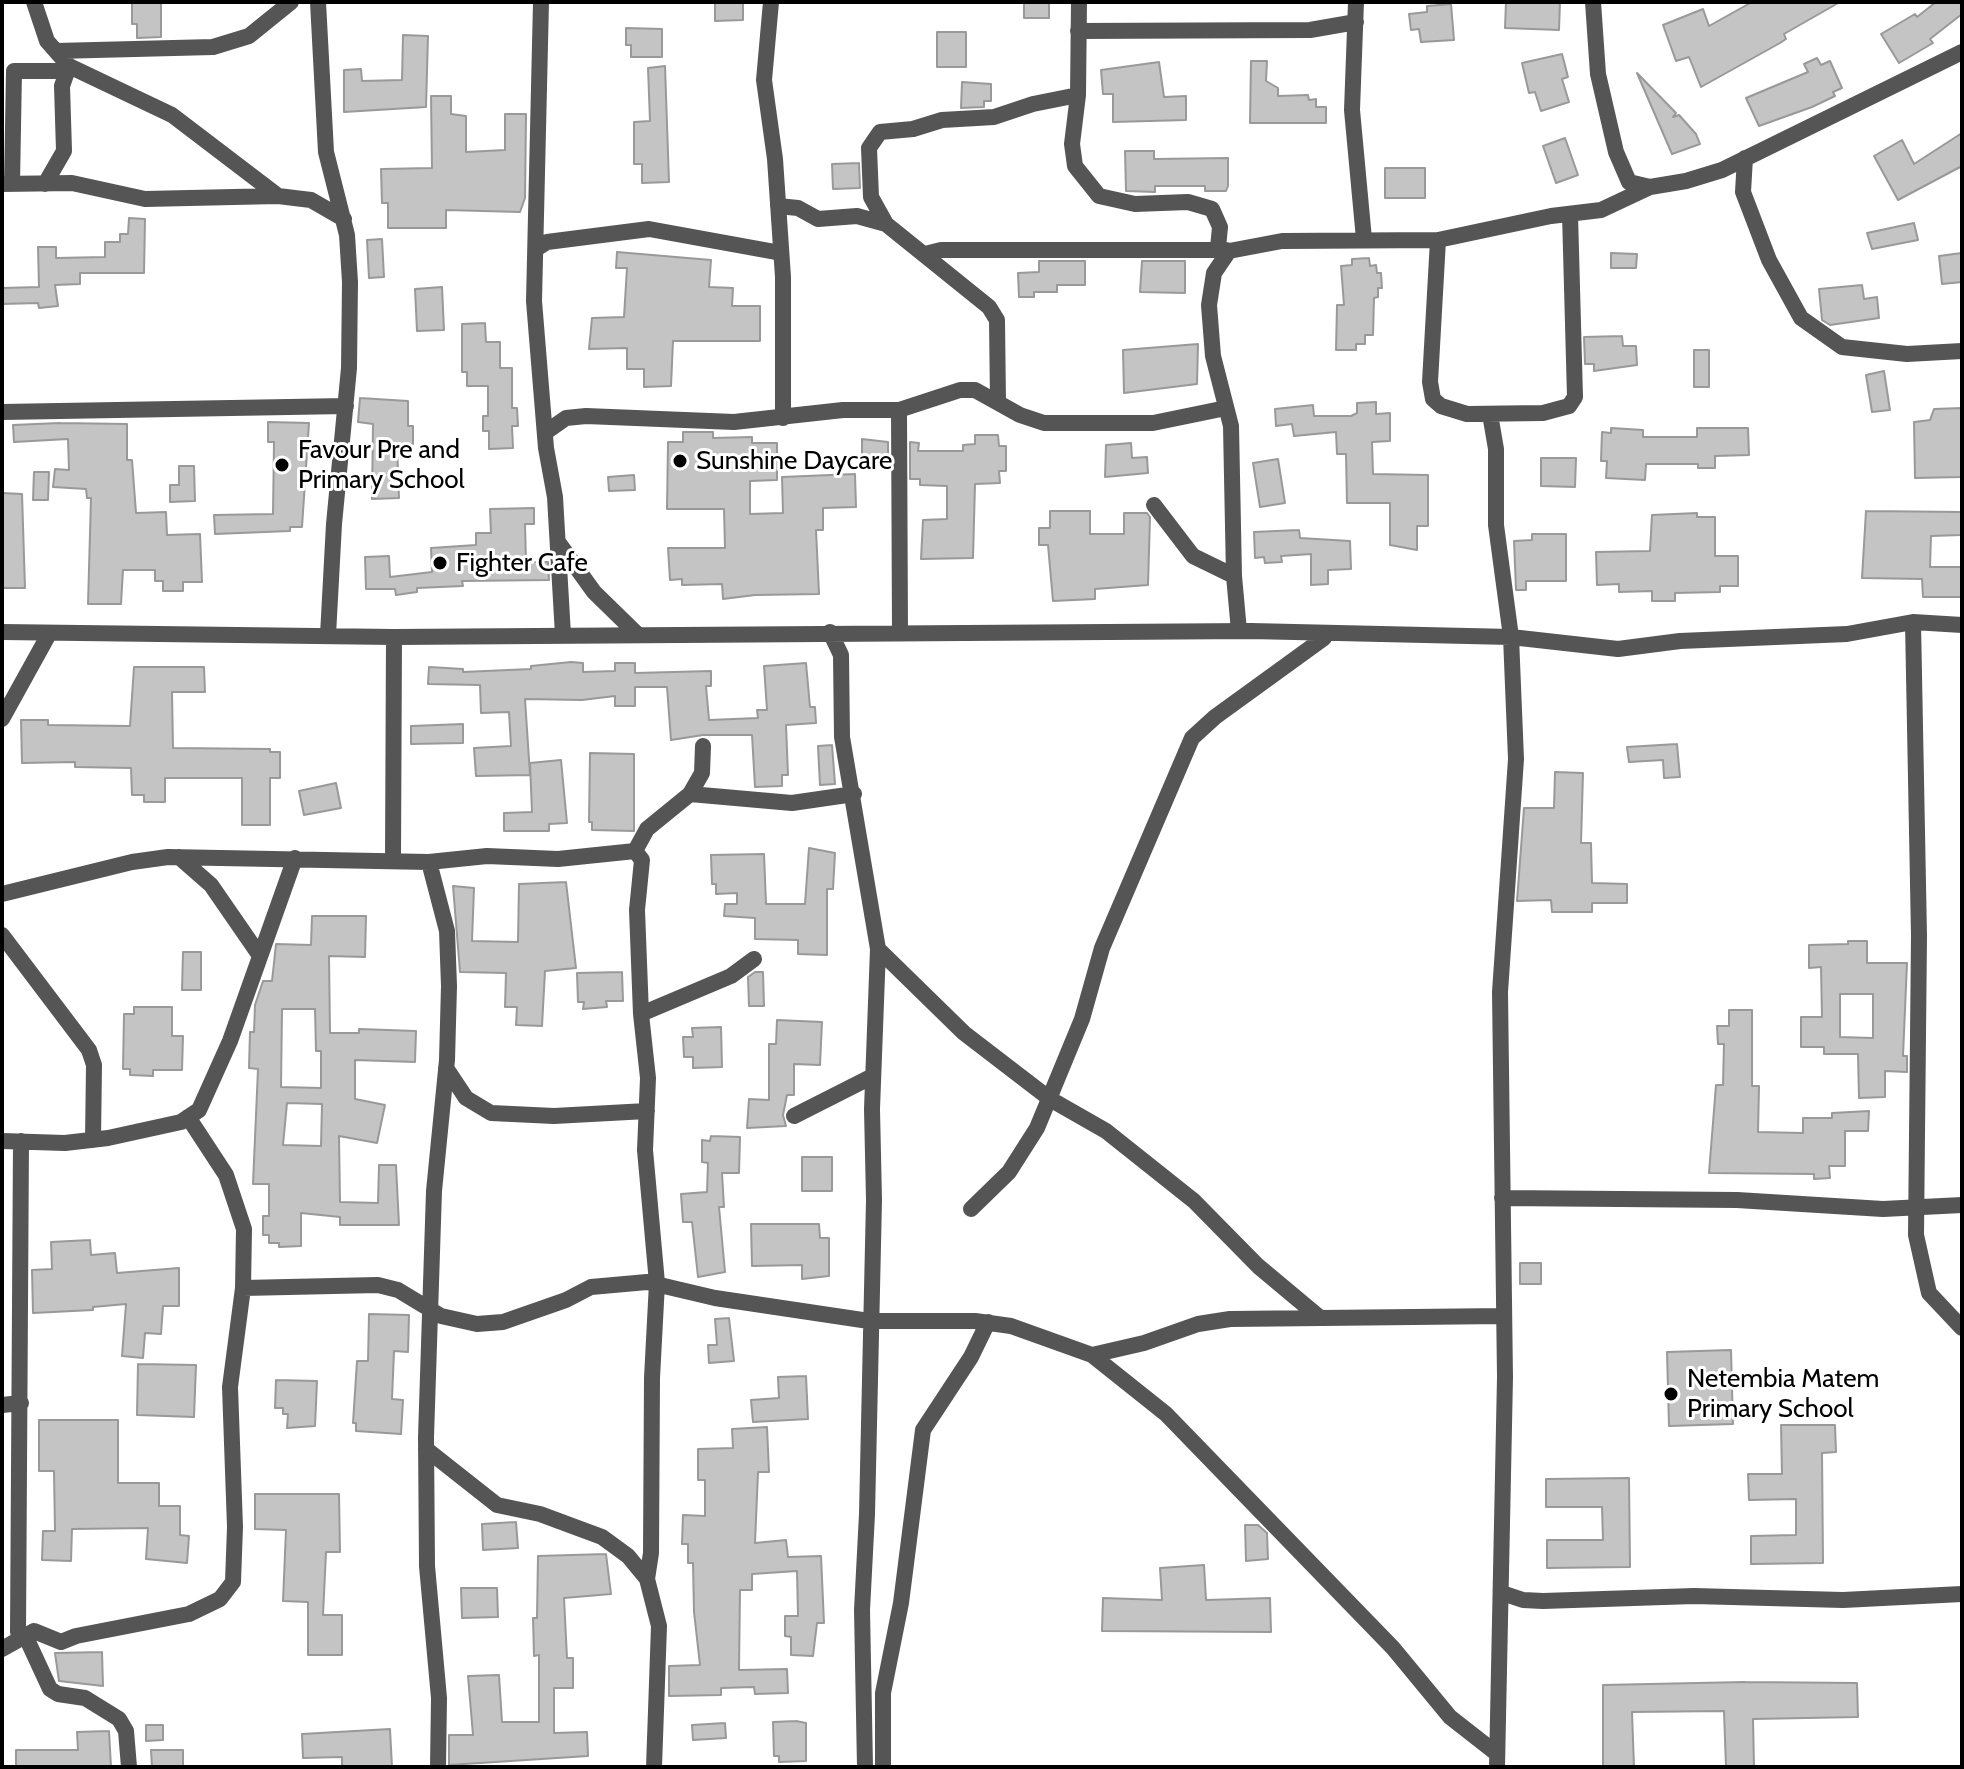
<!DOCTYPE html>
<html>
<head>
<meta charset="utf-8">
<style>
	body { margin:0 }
	#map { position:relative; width:1964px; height:1769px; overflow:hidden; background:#fff; font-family:Cabin,sans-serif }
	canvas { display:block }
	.frame { position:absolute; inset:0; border:4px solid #000; pointer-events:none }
</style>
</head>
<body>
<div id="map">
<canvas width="1964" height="1769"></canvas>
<div class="frame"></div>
</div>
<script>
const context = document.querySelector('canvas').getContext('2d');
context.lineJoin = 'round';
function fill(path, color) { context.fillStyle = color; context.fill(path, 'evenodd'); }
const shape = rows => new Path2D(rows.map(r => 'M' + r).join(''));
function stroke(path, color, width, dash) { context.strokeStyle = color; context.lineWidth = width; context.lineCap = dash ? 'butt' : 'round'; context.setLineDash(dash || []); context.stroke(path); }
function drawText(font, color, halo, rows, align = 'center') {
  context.font = font + ' Cabin,sans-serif'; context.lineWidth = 6; context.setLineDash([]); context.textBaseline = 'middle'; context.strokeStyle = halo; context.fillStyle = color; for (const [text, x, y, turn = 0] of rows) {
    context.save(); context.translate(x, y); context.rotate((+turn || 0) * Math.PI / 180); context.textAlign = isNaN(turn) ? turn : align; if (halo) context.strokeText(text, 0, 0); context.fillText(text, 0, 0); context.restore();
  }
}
const building = shape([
	[132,2,161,2,161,37,137,38,137,24,132,24,132,2],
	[715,2,743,2,743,20,715,21,715,2],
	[1024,2,1049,2,1049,18,1024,18,1024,2],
	[1506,2,1560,2,1559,30,1505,28,1506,2],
	[1752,2,1840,2,1784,34,1786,39,1780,43,1701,87,1689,57,1676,61,1663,25,1703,9,1709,26,1752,2],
	[1936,2,1962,2,1962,14,1930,39,1933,43,1899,63,1881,34,1915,14,1917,17,1936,2],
	[1451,4,1454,40,1421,42,1419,29,1411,30,1409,14,1427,12,1427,6,1451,4],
	[626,28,662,29,662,57,631,57,631,45,626,45,626,28],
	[937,32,966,32,966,67,937,67,937,32],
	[403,35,428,36,426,107,344,112,344,70,361,69,362,81,402,80,403,35],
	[1562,54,1568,77,1562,79,1569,102,1541,111,1535,92,1529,93,1522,63,1562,54],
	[1817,58,1821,65,1830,61,1842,88,1833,92,1835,96,1812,107,1759,126,1746,98,1808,72,1804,64,1817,58],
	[1251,61,1267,61,1266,81,1278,88,1278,96,1308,95,1309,100,1316,99,1316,107,1326,107,1326,123,1250,123,1251,61],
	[1159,62,1164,97,1186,96,1186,120,1113,122,1113,94,1103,94,1101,70,1159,62],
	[665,66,669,182,642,183,642,164,634,164,634,122,650,121,648,68,665,66],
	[1637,73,1676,113,1673,117,1679,115,1696,134,1700,144,1672,154,1637,73],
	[962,82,991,84,991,101,984,101,984,107,961,108,962,82],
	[431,96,451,96,451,114,466,116,466,152,505,150,505,114,526,114,525,198,520,212,446,210,446,228,388,228,388,203,382,203,381,169,432,168,431,96],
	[1962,133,1962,166,1898,200,1874,156,1902,140,1914,164,1962,133],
	[1565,138,1578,175,1556,183,1543,146,1565,138],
	[1125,151,1154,151,1154,159,1228,158,1228,186,1226,191,1205,191,1205,186,1155,186,1155,192,1126,191,1125,151],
	[859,163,860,188,833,189,832,164,859,163],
	[1385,168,1425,168,1425,198,1385,198,1385,168],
	[129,218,145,219,144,273,80,273,80,284,55,285,58,306,39,308,38,303,2,304,2,288,39,287,38,247,56,247,56,258,105,257,105,242,120,242,120,234,128,234,129,218],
	[1914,223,1918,240,1872,249,1867,233,1914,223],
	[382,239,384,277,369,278,367,240,382,239],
	[617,252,711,260,709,287,733,288,732,306,760,306,760,341,673,341,671,386,644,387,644,369,627,369,627,348,589,349,592,318,624,317,627,268,616,268,617,252],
	[1611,253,1637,254,1636,268,1611,268,1611,253],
	[1962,253,1962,282,1942,284,1939,256,1962,253],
	[1369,258,1370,266,1376,265,1377,273,1381,273,1382,288,1378,288,1378,297,1374,298,1373,335,1365,335,1365,344,1356,344,1356,350,1336,350,1337,305,1344,305,1341,266,1352,265,1352,259,1369,258],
	[1039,261,1085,261,1085,285,1057,285,1057,292,1034,292,1034,297,1019,297,1018,273,1039,272,1039,261],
	[1142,261,1185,261,1185,293,1140,292,1142,261],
	[1862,285,1864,299,1877,297,1879,318,1830,325,1822,320,1819,289,1862,285],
	[442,287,444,330,417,331,415,289,442,287],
	[485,323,486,342,500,342,500,368,512,368,512,408,517,408,518,426,512,426,513,448,489,449,489,431,483,431,483,416,488,416,488,386,467,386,467,372,462,372,462,324,485,323],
	[1622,336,1623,346,1636,346,1637,365,1594,371,1594,364,1585,364,1584,337,1622,336],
	[1198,344,1197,384,1124,393,1123,350,1198,344],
	[1694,350,1709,350,1709,387,1694,387,1694,350],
	[1884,371,1890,410,1872,412,1866,375,1884,371],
	[360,398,408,401,408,426,413,426,413,444,397,444,399,498,372,499,373,424,358,422,360,398],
	[1376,402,1376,414,1390,413,1390,441,1372,442,1373,474,1428,475,1428,526,1417,526,1417,550,1390,545,1390,503,1347,503,1346,454,1337,454,1336,432,1294,436,1292,424,1276,426,1275,409,1313,405,1314,416,1351,416,1357,413,1357,403,1376,402],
	[1962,408,1962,477,1915,478,1914,422,1930,420,1934,409,1962,408],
	[268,422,309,423,302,527,290,527,290,531,215,534,214,515,273,514,274,442,268,442,268,422],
	[60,423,127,424,127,460,132,460,136,513,166,512,167,535,200,534,202,582,183,582,183,591,163,591,163,581,155,581,155,570,123,570,121,604,88,604,91,498,87,498,86,489,53,487,55,469,69,470,68,439,14,442,13,425,60,423],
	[1611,428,1643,430,1643,437,1697,437,1697,428,1748,428,1749,455,1715,456,1715,468,1698,468,1698,464,1646,464,1645,480,1606,478,1607,461,1601,461,1602,432,1611,433,1611,428],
	[683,432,713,432,713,438,752,437,752,443,777,443,777,480,750,481,750,514,783,513,782,477,855,474,856,507,823,508,823,530,816,530,819,594,755,595,723,599,722,584,682,585,682,579,670,580,668,548,725,548,724,509,667,509,668,442,683,442,683,432],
	[975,435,998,435,999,446,1006,446,1006,471,999,471,1000,483,975,484,973,558,921,559,923,520,947,519,947,486,920,485,920,479,910,479,910,442,919,443,918,451,963,451,963,445,975,444,975,435],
	[862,439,888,442,888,461,862,456,862,439],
	[1131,443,1132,458,1147,457,1148,473,1105,477,1106,445,1131,443],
	[1541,458,1576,458,1575,487,1541,486,1541,458],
	[1278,459,1285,503,1260,507,1253,463,1278,459],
	[179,466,194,466,195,501,170,502,170,485,179,485,179,466],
	[34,472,49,472,48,500,33,500,34,472],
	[634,475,635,490,609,491,608,477,634,475],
	[2,493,22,494,25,588,2,588,2,493],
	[534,508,534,524,525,524,526,562,548,562,549,580,462,581,463,586,417,588,417,592,396,595,395,589,366,589,365,557,389,556,390,577,432,572,431,548,476,545,476,533,491,533,490,509,534,508],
	[1050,511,1090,511,1090,534,1124,534,1124,513,1147,513,1150,517,1148,585,1095,589,1095,599,1053,601,1048,545,1039,545,1039,528,1050,528,1050,511],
	[1866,511,1962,512,1962,535,1931,536,1930,567,1962,567,1962,597,1923,597,1922,579,1862,578,1866,511],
	[1697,513,1697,517,1715,517,1715,556,1738,556,1738,586,1720,586,1720,592,1675,593,1675,601,1652,601,1652,591,1619,592,1619,584,1597,585,1596,552,1650,551,1652,515,1697,513],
	[1299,530,1300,538,1350,541,1351,569,1328,570,1328,584,1311,585,1311,554,1281,556,1282,562,1265,563,1264,557,1255,558,1254,532,1299,530],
	[1532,534,1566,534,1566,581,1526,581,1526,590,1516,590,1514,541,1532,540,1532,534],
	[571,662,583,663,583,672,615,671,615,663,635,663,635,673,711,671,711,686,706,686,709,720,758,718,757,710,767,710,764,666,806,663,810,707,815,707,816,723,786,725,788,775,782,775,782,786,755,787,752,735,703,735,671,740,667,687,635,687,635,706,615,706,615,696,582,700,525,699,530,775,476,776,474,748,511,746,509,712,481,713,480,685,428,684,429,667,463,669,463,672,531,669,531,666,571,662],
	[134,667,204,667,205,692,172,692,173,748,270,749,270,752,280,752,280,778,270,778,270,825,242,825,242,778,165,778,165,802,144,802,144,795,132,795,131,768,75,767,75,762,22,763,21,720,48,720,48,725,130,726,134,667],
	[463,724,463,743,411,744,411,726,463,724],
	[1677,744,1680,777,1664,778,1663,760,1629,762,1627,747,1677,744],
	[832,745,835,784,820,785,818,746,832,745],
	[590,753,634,754,634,831,592,830,592,822,589,822,590,753],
	[561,760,567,823,549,824,549,831,504,831,504,813,532,812,530,763,561,760],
	[1555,772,1583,773,1581,843,1591,843,1592,883,1627,884,1627,903,1592,903,1592,912,1552,912,1551,900,1517,901,1524,808,1554,808,1555,772],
	[336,783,341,808,304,815,299,791,336,783],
	[809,848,835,853,833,889,827,889,827,955,798,954,798,940,755,939,755,918,724,916,725,904,737,904,737,893,716,894,716,884,712,884,711,855,764,854,766,904,805,904,809,848],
	[566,882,576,968,545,971,542,1026,516,1025,517,1007,505,1007,506,973,460,972,453,886,474,888,472,941,518,942,519,884,566,882],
	[312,916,366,916,365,957,329,956,330,1033,359,1033,359,1029,416,1031,415,1062,355,1060,355,1099,385,1105,377,1143,339,1136,340,1202,378,1203,379,1165,396,1165,399,1225,340,1225,340,1217,301,1213,301,1246,279,1247,279,1243,269,1243,269,1235,263,1235,263,1216,269,1216,269,1184,253,1184,258,1069,249,1068,250,1032,254,1032,255,1005,263,981,272,981,276,944,311,945,312,916],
	[282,1009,315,1009,316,1051,321,1051,321,1088,281,1087,282,1009],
	[287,1103,322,1104,321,1146,283,1145,287,1103],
	[1848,941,1867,941,1867,963,1907,963,1903,1056,1907,1056,1907,1072,1885,1071,1885,1097,1859,1098,1858,1054,1824,1054,1824,1047,1801,1047,1801,1017,1822,1017,1821,967,1809,968,1809,945,1848,944,1848,941],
	[1840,994,1873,994,1873,1038,1840,1037,1840,994],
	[183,952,201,952,201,990,182,990,183,952],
	[622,972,623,1001,606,1001,607,1007,583,1009,584,1002,578,1002,577,973,622,972],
	[755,972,763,972,764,1006,749,1006,748,977,755,972],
	[134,1007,172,1007,172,1036,183,1036,182,1070,153,1070,153,1076,130,1075,130,1069,123,1069,124,1014,134,1014,134,1007],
	[1729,1010,1752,1010,1752,1086,1759,1086,1758,1132,1803,1133,1803,1118,1832,1118,1832,1113,1869,1111,1868,1131,1845,1131,1845,1166,1829,1166,1830,1178,1814,1179,1814,1174,1709,1173,1716,1085,1723,1085,1724,1044,1718,1044,1717,1026,1729,1026,1729,1010],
	[777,1020,822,1022,820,1065,794,1064,794,1095,787,1095,783,1115,786,1126,747,1128,749,1099,769,1100,769,1044,776,1044,777,1020],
	[721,1027,722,1067,693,1068,693,1057,684,1057,683,1037,693,1037,692,1028,721,1027],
	[711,1136,740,1137,739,1173,722,1173,724,1207,719,1207,725,1272,698,1277,692,1222,683,1222,681,1194,707,1192,708,1163,702,1162,702,1140,710,1141,711,1136],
	[802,1157,832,1157,832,1191,802,1191,802,1157],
	[751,1224,819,1224,820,1238,829,1238,829,1276,802,1279,802,1265,752,1266,751,1224],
	[90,1240,91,1255,115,1253,117,1273,179,1268,179,1306,163,1306,161,1334,145,1333,143,1358,122,1356,126,1304,93,1307,93,1310,33,1313,32,1270,52,1269,51,1242,90,1240],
	[1520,1263,1541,1263,1541,1284,1520,1284,1520,1263],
	[369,1314,409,1315,408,1352,394,1351,392,1399,403,1400,401,1434,356,1431,356,1423,353,1423,357,1361,368,1361,369,1314],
	[729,1318,734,1361,709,1363,708,1345,717,1345,715,1319,729,1318],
	[1731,1350,1733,1424,1669,1426,1667,1352,1731,1350],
	[138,1364,196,1365,194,1417,137,1415,138,1364],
	[806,1376,808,1419,753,1422,751,1400,779,1398,778,1377,806,1376],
	[276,1380,317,1381,315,1426,287,1428,288,1414,283,1414,283,1408,275,1408,276,1380],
	[39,1420,118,1420,118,1483,159,1483,159,1506,180,1506,180,1535,189,1536,187,1563,146,1559,148,1528,72,1529,71,1561,42,1560,43,1531,55,1531,54,1471,39,1471,39,1420],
	[1781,1425,1835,1425,1836,1452,1822,1453,1823,1563,1751,1564,1751,1536,1796,1535,1796,1499,1749,1500,1748,1474,1782,1474,1781,1425],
	[767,1427,769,1472,758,1472,755,1543,786,1540,788,1557,821,1556,824,1623,817,1623,813,1656,791,1655,791,1637,785,1636,785,1616,798,1616,797,1571,752,1574,752,1590,740,1590,739,1670,787,1669,788,1693,755,1694,754,1687,721,1688,721,1695,669,1696,669,1666,700,1665,694,1612,693,1563,688,1563,688,1544,682,1544,683,1515,705,1516,705,1480,698,1480,698,1449,733,1448,732,1429,767,1427],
	[1629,1478,1630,1567,1547,1568,1547,1540,1603,1540,1602,1507,1546,1507,1546,1479,1629,1478],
	[255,1494,339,1494,340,1552,326,1552,323,1615,342,1615,342,1655,308,1655,308,1602,283,1601,286,1530,255,1529,255,1494],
	[516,1522,518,1548,483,1550,482,1524,516,1522],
	[1245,1525,1258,1525,1267,1533,1268,1559,1246,1561,1245,1525],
	[606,1554,611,1594,564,1598,567,1658,573,1658,573,1688,554,1688,554,1733,587,1732,588,1756,449,1765,449,1735,473,1735,468,1676,499,1675,502,1722,539,1722,539,1655,534,1656,533,1618,537,1618,538,1556,606,1554],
	[1204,1565,1206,1600,1270,1598,1271,1632,1102,1631,1103,1598,1162,1600,1160,1568,1204,1565],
	[461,1588,497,1588,498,1617,462,1618,461,1588],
	[102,1652,103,1686,59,1681,55,1653,102,1652],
	[1745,1682,1857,1683,1858,1717,1753,1719,1754,1767,1726,1767,1724,1711,1632,1712,1634,1767,1603,1767,1603,1685,1745,1682],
	[796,1721,806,1723,806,1761,779,1762,779,1756,774,1756,773,1722,796,1721],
	[725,1723,726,1738,693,1740,692,1725,725,1723],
	[146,1725,163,1725,163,1740,146,1741,146,1725],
	[390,1729,392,1767,342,1767,342,1757,303,1758,302,1734,390,1729],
	[109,1731,111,1767,16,1767,16,1750,78,1750,77,1732,109,1731],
	[151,1750,183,1750,183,1767,152,1767,151,1750]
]);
fill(building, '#c4c4c4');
stroke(building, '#999', 2);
stroke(shape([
	[34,2,47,41,69,66,172,115,277,195],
	[318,2,326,152,347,235,350,282,349,368,334,524,328,635],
	[541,2,534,301,546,448,555,497,563,635],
	[771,2,764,80,775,159,783,277,783,418],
	[1079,2,1078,95,1072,144,1075,166,1099,196,1135,204,1188,202,1212,209,1220,227,1218,248],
	[1356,2,1352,110,1364,239],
	[1593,2,1598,74,1616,152,1629,182,1650,187],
	[1078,31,1310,30,1356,22],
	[56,51,213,47,249,36,291,2],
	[1745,158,1743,192,1769,260,1801,318,1842,347,1907,354,1962,351],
	[2,184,72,183,145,199,278,196,311,200,344,219],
	[12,184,14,71,67,71],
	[45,184,64,151,62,86,69,66],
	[778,206,798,208,818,219,857,216,886,224,989,307,997,320,998,402],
	[886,224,871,197,869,148,880,132,913,129,942,120,994,117,1033,104,1078,95],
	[1438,240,1430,382,1433,399,1441,406,1467,414,1543,413,1569,406,1575,397,1570,214],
	[536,249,547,242,649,229,781,253],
	[925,254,941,250,1226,250],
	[899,410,900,632],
	[2,412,346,406],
	[1490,414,1496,449,1496,525,1511,637,1516,759,1500,992,1505,1377,1497,1767],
	[546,432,566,418,586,416,734,422,843,410,899,410,960,390,975,390,1020,415,1044,423,1153,423,1226,408],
	[1154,505,1193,556,1234,576],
	[558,542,594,592,636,633],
	[1913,622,1919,936,1916,1235,1929,1293,1962,1328],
	[1239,631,1234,576,1231,426,1213,356,1209,305,1214,273,1229,251,1282,241,1438,240,1551,216,1601,210,1650,187,1686,181,1722,170,1962,52],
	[2,632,394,637,1251,631,1511,637,1618,649,1680,641,1847,634,1913,622,1962,625],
	[830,632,841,655,842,737,878,949,872,1109,874,1200,867,1514,862,1610,865,1767],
	[2,719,49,634],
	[690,794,702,773,703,746],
	[635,851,642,860,637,910,641,1014,648,1078,645,1150,657,1283,652,1378,651,1553,647,1579,659,1626,654,1767],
	[179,857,211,885,260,956],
	[393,859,394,637],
	[429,862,447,931,449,986,447,1060,434,1191,426,1437,427,1566,439,1698,438,1767],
	[2,894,132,862,168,857,429,862,487,856,558,859,635,851,647,829,690,794,792,803,854,794],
	[2,935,89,1050,94,1065,93,1140],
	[878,949,964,1033,1050,1099,1106,1131,1194,1201,1258,1266,1319,1317],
	[641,1014,731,976,754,959],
	[446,1068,466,1098,491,1113,554,1116,647,1111],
	[794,1116,873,1076],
	[2,1141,65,1143,108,1138,181,1122,199,1110,230,1041,295,858],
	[1502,1198,1737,1200,1883,1209,1962,1205],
	[971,1209,1009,1172,1037,1128,1082,1019,1102,948,1192,738,1215,717,1324,638],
	[243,1288,378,1285,398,1290,441,1316,477,1324,503,1322,566,1300,591,1287,647,1282,715,1298,869,1321,975,1321,1011,1326,1092,1355,1144,1343,1198,1324,1230,1319,1504,1316],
	[1092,1355,1166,1414,1393,1648,1450,1717,1496,1753],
	[2,1405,21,1403],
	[426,1449,497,1505,540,1514,602,1537,628,1556,647,1579],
	[1502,1593,1523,1600,1543,1601,1694,1596,1843,1600,1962,1594],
	[18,1632,21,1141],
	[25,1635,50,1689,58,1694,85,1698,119,1719,126,1731,129,1767],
	[2,1649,34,1631,61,1642,76,1636,189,1614,220,1599,233,1582,235,1527,230,1387,243,1288,244,1229,226,1175,188,1117],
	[883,1767,883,1693,901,1603,923,1430,971,1357,988,1322]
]), '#555', 16);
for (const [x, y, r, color] of [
	[680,461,8,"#000"],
	[282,465,8,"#000"],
	[440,563,8,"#000"],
	[1671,1394,8,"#000"]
]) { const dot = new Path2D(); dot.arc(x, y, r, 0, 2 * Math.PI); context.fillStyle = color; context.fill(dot); stroke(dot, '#fff', 3); }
drawText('26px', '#000', '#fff', [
	["Favour Pre and",298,450],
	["Primary School",298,480],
	["Sunshine Daycare",696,461],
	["Fighter Cafe",456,563],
	["Netembia Matem",1687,1379],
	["Primary School",1687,1409]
], 'left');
</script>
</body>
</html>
